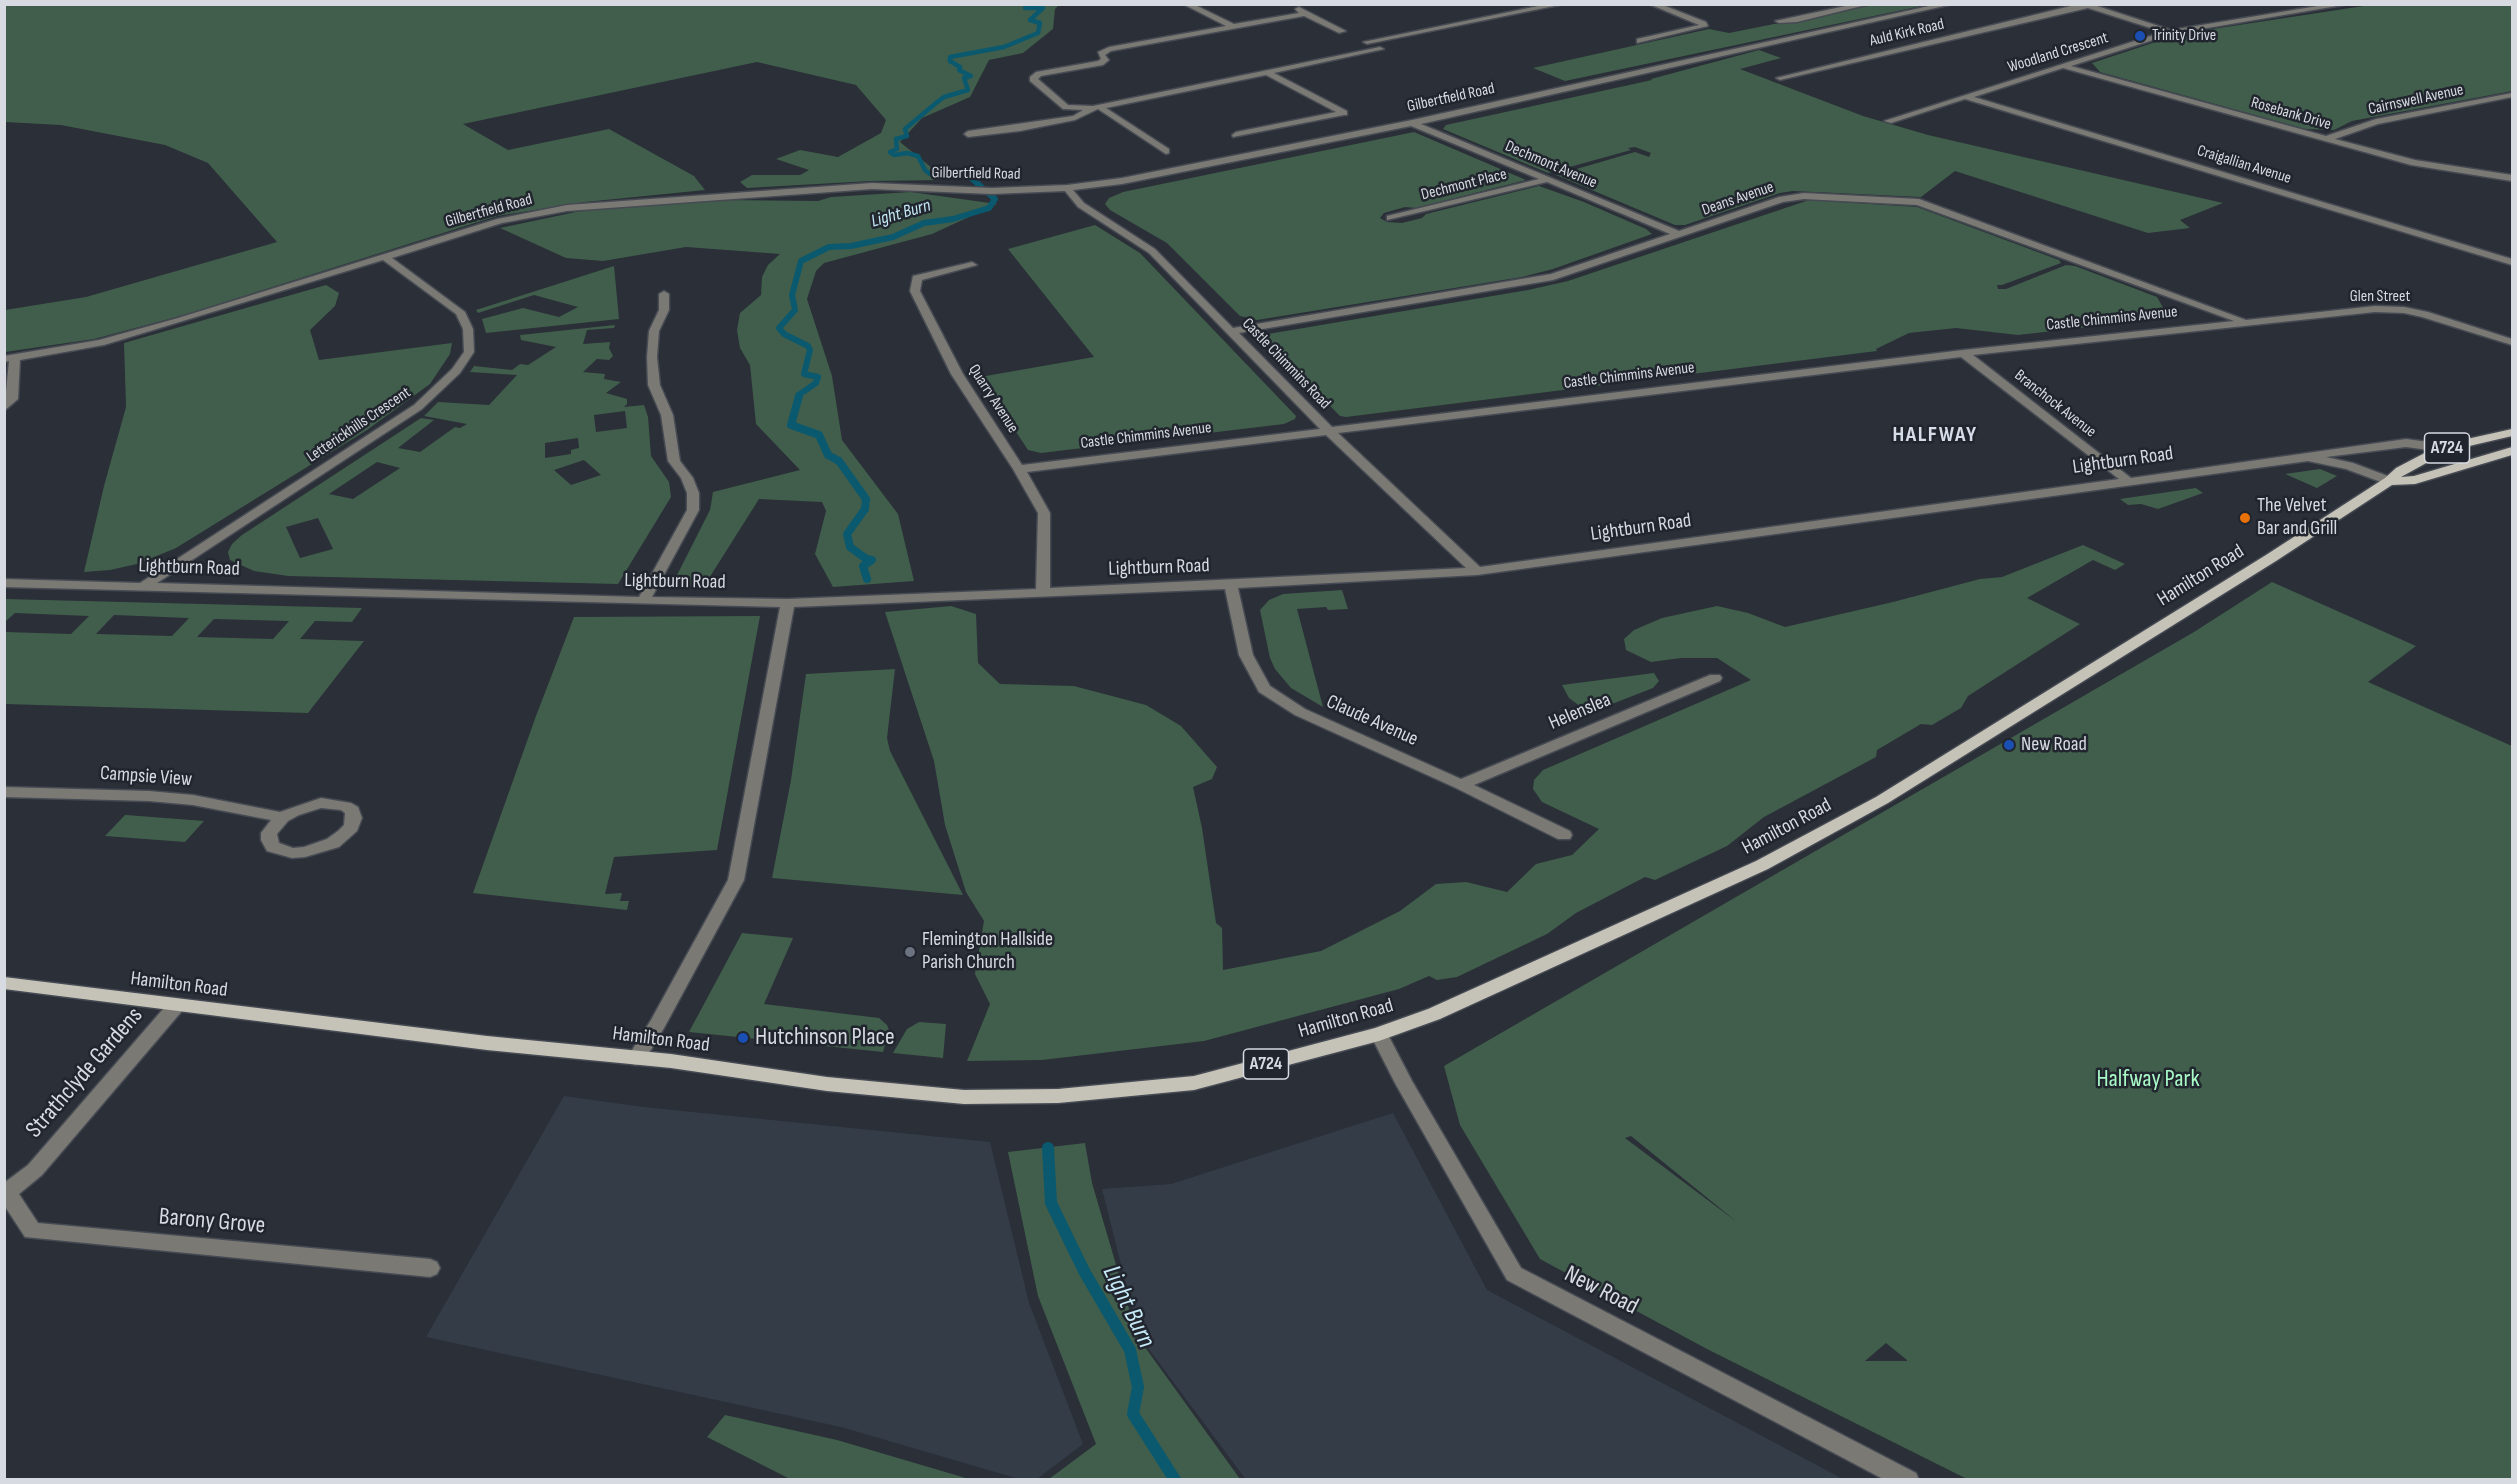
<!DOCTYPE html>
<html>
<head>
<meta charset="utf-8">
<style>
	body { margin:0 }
	#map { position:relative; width:2517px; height:1484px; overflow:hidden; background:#2a2f38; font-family:"Sofia Sans Condensed",sans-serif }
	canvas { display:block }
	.frame { position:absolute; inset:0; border:6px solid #d7dae0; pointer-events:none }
</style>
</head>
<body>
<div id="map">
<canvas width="2517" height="1484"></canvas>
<div class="frame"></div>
</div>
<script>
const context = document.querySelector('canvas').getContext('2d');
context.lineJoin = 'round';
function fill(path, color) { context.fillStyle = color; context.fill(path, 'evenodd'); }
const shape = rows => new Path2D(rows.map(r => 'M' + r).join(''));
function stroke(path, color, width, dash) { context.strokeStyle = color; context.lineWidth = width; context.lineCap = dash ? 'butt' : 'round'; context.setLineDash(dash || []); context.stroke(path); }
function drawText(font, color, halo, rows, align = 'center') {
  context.font = font + ' "Sofia Sans Condensed",sans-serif'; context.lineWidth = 5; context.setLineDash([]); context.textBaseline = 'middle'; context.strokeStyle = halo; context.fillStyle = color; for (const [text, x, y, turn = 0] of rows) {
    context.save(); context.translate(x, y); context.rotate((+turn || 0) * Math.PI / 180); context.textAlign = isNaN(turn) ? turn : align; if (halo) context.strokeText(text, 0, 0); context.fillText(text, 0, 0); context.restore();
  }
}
fill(shape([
	[564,1096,643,1107,990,1142,1029,1303,1083,1444,1037,1479,1019,1479,841,1427,426,1337],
	[1393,1113,1487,1290,1843,1479,1249,1480,1244,1477,1139,1336,1102,1189,1171,1184]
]), '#343c48');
fill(shape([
	[4,5,5,4,1059,5,1055,9,1053,29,1023,53,989,60,970,97,922,118,900,142,947,180,870,181,747,188,740,182,752,175,800,175,809,170,776,159,800,150,838,157,881,133,886,120,856,85,757,62,463,124,508,150,609,129,694,176,705,190,585,202,497,216,184,315,94,339,5,352,5,310,86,297,277,242,208,163,165,145,61,125,5,122],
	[1872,5,1926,5,1565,81,1533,68,1709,29,1729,33,1774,24,1799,22],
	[2370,5,2512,5,2512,91,2352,121,2334,130,2305,129,2100,72,2092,63,2180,34],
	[1759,50,1781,58,1740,69,1863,116,1928,135,2223,203,2180,220,2190,228,2148,233,1955,171,1921,197,1793,191,1780,193,1685,225,1675,225,1556,175,1635,152,1649,157,1651,153,1635,147,1628,148,1631,150,1548,173,1443,129,1446,125,1652,80,1651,79],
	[1414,132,1526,180,1416,208,1405,207,1384,213,1380,218,1387,222,1402,223,1422,218,1426,214,1539,186,1584,202,1646,229,1652,234,1553,269,1522,277,1257,320,1240,316,1167,243,1110,210,1105,204,1109,198,1123,192],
	[911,192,997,204,932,234,824,263,816,271,807,299,832,376,842,440,898,514,914,581,833,587,815,554,826,511,822,502,759,499,706,583,683,588,673,583,710,510,713,492,800,470,756,424,750,365,740,348,737,330,740,313,761,295,762,277,768,265,780,254,686,247,603,261,566,258,500,228,590,209,721,200,818,201,831,197],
	[1809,200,1917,207,2059,260,2061,263,2002,285,1997,285,1998,289,2006,289,2066,265,2075,266,2157,297,2169,318,2018,335,1956,328,1909,333,1876,349,1877,351,1346,417,1340,416,1263,338,1268,334,1528,290,1568,281],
	[1095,225,1140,253,1296,416,1295,419,1284,424,1041,453,1028,450,980,377,1094,357,1008,249],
	[614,266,619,319,486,333,482,319,523,308,559,317,578,307,534,295,478,313,476,310],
	[326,285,339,293,335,306,310,330,319,360,452,343,450,354,430,384,367,430,176,548,137,564,110,570,84,572,104,486,126,407,124,343],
	[615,325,614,328,587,330,583,344,610,342,609,348,613,356,609,360,597,359,583,372,605,374,604,379,621,382,606,393,627,399,627,404,624,407,644,405,648,417,651,456,669,482,671,497,618,584,288,576,254,571,230,560,228,552,232,544,242,535,421,418,434,420,398,448,420,452,455,427,460,428,467,424,424,416,438,402,489,405,517,375,470,372,474,366,512,370,520,364,528,365,556,347,521,340,520,335],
	[625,411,627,428,596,432,594,415],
	[578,438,579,448,571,450,571,454,545,458,545,443],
	[584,460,601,475,571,485,554,470],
	[377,462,400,468,353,499,329,494],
	[318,518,333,549,300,558,286,527],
	[2320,469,2337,476,2317,488,2285,474],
	[2196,488,2203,493,2158,509,2141,504,2128,505,2120,499],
	[2083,545,2125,564,2115,570,2093,560,2027,598,2080,624,1968,696,1961,708,1932,725,1921,724,1877,750,1876,757,1764,817,1727,846,1655,880,1645,877,1576,913,1547,934,1457,977,1437,980,1429,976,1399,989,1204,1041,1042,1060,967,1061,990,1004,975,974,984,921,966,892,945,825,934,761,885,612,951,606,976,614,978,663,1000,684,1074,686,1146,705,1181,726,1217,767,1212,779,1193,787,1202,828,1216,923,1222,928,1223,970,1321,951,1400,911,1436,884,1466,882,1507,892,1536,864,1572,855,1599,829,1542,802,1533,789,1534,780,1543,770,1751,680,1717,658,1681,658,1651,662,1626,650,1624,639,1634,630,1662,618,1717,606,1748,613,1785,627,1893,602,1980,579,2002,577],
	[2272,582,2416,646,2368,682,2512,746,2512,1479,1967,1479,1707,1349,1540,1259,1460,1125,1444,1066,2194,632],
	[1631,1136,1737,1222,1625,1138],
	[1886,1343,1907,1360,1907,1361,1865,1361],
	[1342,590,1348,609,1328,610,1326,607,1297,609,1323,707,1291,688,1275,669,1270,658,1260,610,1269,600,1283,594],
	[4,599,362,608,352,622,315,621,300,639,364,641,308,713,5,704,5,632,71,634,89,616,15,613,5,622],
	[114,615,188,618,189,618,172,636,96,634],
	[214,619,288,621,289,621,273,639,197,637],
	[760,616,717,850,614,857,605,894,622,893,620,901,629,901,627,910,473,893,536,716,574,617],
	[895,669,887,738,890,751,963,895,772,878,791,780,806,674],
	[1654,673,1659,681,1653,688,1589,713,1569,698,1562,685],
	[125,815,126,815,204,821,185,842,105,836],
	[742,933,793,938,764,1004,879,1018,887,1025,889,1030,883,1052,689,1032],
	[919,1022,946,1024,943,1058,893,1053,907,1029],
	[1085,1143,1092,1183,1137,1336,1240,1479,1049,1479,1096,1444,1038,1296,1008,1152],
	[725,1415,837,1440,969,1479,790,1479,707,1437]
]), '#405e4b');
stroke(shape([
	[967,176,930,174,925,170,918,156,907,153,894,155,890,152,897,149,896,139,907,136,905,129,936,103,944,97,968,90,964,78,971,76,959,70,960,67,950,61,950,57,1004,47,1038,33,1040,23,1030,20,1043,8,1025,8,1028,4]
]), '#0a596f', 4.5);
stroke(shape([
	[799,398,800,394,816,383,818,377,804,374,810,350,808,346,784,334,779,328,795,310,792,295,801,261,829,247,851,246,893,237,924,223,953,219,989,208,995,199,969,176,938,174]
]), '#0a596f', 6);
stroke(shape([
	[799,396,791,425,819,435,828,455,839,461,866,499,865,509,847,534,850,547,865,558,872,560,863,566,867,579]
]), '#0a596f', 8);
stroke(shape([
	[1048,1148,1051,1203,1084,1271,1130,1350,1138,1387,1133,1414,1175,1480]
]), '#0a596f', 12);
const minor = shape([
	[1183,4,1193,4,1234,24,1299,13,1295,9,1299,7,1346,31,1339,33,1304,16,1111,51,1105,55,1109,60,1103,65,1041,76,1038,79,1068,105,1093,106,1380,47,1384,49,1274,73,1347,111,1347,115,1344,115,1233,137,1232,135,1236,132,1336,112,1266,75,1106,108,1169,149,1169,153,1166,154,1098,109,1075,120,1020,131,968,137,964,134,968,131,1073,116,1083,110,1063,109,1030,81,1030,77,1036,72,1098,61,1101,59,1098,52,1109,47,1226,26,1183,4],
	[1548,4,1564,4,1367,44,1363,42,1548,4],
	[1649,4,1660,4,1706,22,1708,26,1637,43,1637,39,1699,25,1649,4],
	[1855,4,1870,4,1797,22,1779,23,1775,21,1855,4],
	[1938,4,1953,4,1421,124,1679,231,1779,197,1804,193,1919,199,2246,320,2375,306,2404,307,2428,312,2512,339,2512,345,2422,317,2404,313,2375,312,1973,355,2131,478,2406,439,2444,444,2450,448,2444,452,2406,447,2326,457,2353,463,2393,478,2393,484,2389,485,2346,469,2308,461,1477,575,1238,588,1253,655,1270,686,1305,709,1461,779,1710,675,1720,675,1722,678,1720,681,1474,785,1570,831,1572,835,1570,839,1558,839,1456,788,1295,715,1259,692,1239,655,1225,589,794,607,744,880,664,1028,643,1063,636,1065,629,1063,627,1058,651,1020,728,880,780,607,4,587,4,579,140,583,414,405,452,369,464,352,463,329,456,314,383,260,104,345,20,360,18,399,4,411,9,361,4,362,4,356,99,340,178,318,497,219,567,205,872,183,992,188,1067,185,1122,178,1412,120,1938,4],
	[1411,126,1539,179,1387,216,1387,220,1547,182,1670,234,1551,274,1233,328,1155,249,1084,203,1073,190,1122,184,1411,126],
	[872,189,992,194,1065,191,1078,207,1149,253,1320,429,1022,465,963,374,920,291,922,280,977,265,972,262,913,276,910,291,951,374,1013,469,1038,513,1036,589,788,599,652,597,699,510,699,493,693,478,680,461,673,415,660,385,657,357,659,331,669,310,669,294,664,291,659,294,659,310,649,331,647,357,648,385,661,415,668,461,681,478,687,493,687,510,639,597,157,583,422,409,460,373,474,352,473,329,465,312,392,258,502,223,567,211,872,189],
	[1804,199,1917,205,2234,321,1963,350,1332,427,1239,333,1553,280,1783,202,1804,199],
	[1961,357,2119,479,1480,567,1338,433,1961,357],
	[1326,435,1466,568,1050,588,1050,513,1027,472,1326,435],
	[2079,4,2091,4,2171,30,2330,4,2349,4,2172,34,2071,66,2326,136,2376,119,2512,93,2512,97,2378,124,2335,139,2415,160,2512,175,2512,181,2411,165,2063,68,1974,97,2512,259,2512,265,1965,99,1891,123,1884,121,2163,32,2088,8,1780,80,1776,78,2079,4],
	[4,787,149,791,193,795,280,812,321,798,351,803,358,807,362,818,357,831,339,847,305,857,292,858,267,851,261,840,261,833,271,820,193,805,149,801,4,797,4,787],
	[321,808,341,810,345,813,344,825,338,831,327,839,304,847,293,848,279,843,277,834,288,821,299,815,321,808],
	[176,1000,182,1001,185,1006,182,1011,42,1175,19,1194,38,1223,430,1259,437,1262,440,1268,437,1274,430,1277,25,1237,4,1205,4,1183,28,1165,170,1001,176,1000],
	[1379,1027,1385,1029,1412,1081,1521,1268,1916,1473,1919,1480,1885,1480,1507,1280,1395,1083,1370,1034,1373,1029,1379,1027]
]);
const major = shape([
	[2512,429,2512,436,2448,451,2401,477,2414,476,2512,447,2512,455,2415,484,2392,485,2276,561,1888,803,1768,869,1440,1019,1379,1041,1194,1090,1058,1103,964,1104,827,1091,671,1068,487,1050,4,989,4,977,487,1036,671,1054,827,1077,964,1090,1058,1089,1194,1076,1375,1028,1428,1009,1756,861,1876,797,2266,555,2385,478,2396,468,2440,445,2512,429]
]);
stroke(minor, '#464a53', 3);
stroke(major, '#464a53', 3);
fill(minor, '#7a7974');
fill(major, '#c5c2b8');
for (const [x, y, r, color] of [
	[2140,36,6,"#1a4fb4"],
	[2245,518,6,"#e8710a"],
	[2009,745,6,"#1a4fb4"],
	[910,952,6,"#6b7280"],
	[743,1038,6,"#1a4fb4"]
]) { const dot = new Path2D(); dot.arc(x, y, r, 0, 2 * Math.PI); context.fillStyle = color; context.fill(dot); stroke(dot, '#21252e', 2); }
drawText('16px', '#d7dae0', '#21252e', [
	["Auld Kirk Road",1907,33,-13],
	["Woodland Crescent",2058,53,-17],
	["Gilbertfield Road",1451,98,-12],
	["Cairnswell Avenue",2416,100,-12],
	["Rosebank Drive",2291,114,16],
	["Dechmont Avenue",1551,165,23],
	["Craigallian Avenue",2244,165,17],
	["Gilbertfield Road",976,174,1],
	["Dechmont Place",1464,185,-14],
	["Deans Avenue",1738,199,-19],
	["Gilbertfield Road",489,211,-15],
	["Glen Street",2380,297],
	["Castle Chimmins Avenue",2112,319,-6],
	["Castle Chimmins Road",1286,364,46],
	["Castle Chimmins Avenue",1629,376,-7],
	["Quarry Avenue",993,399,57],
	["Branchock Avenue",2055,404,38],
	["Letterickhills Crescent",359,425,-34],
	["Castle Chimmins Avenue",1146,436,-7]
]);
drawText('16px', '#d7dae0', '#21252e', [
	["Trinity Drive",2152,36]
], 'left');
drawText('italic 18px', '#c5e9f7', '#21252e', [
	["Light Burn",901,214,-16]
]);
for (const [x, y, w] of [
	[2447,448,45],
	[1266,1064,45]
]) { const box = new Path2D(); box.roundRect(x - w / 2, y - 15, w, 30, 4.5); context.fillStyle = '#21252e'; context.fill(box); stroke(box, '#d7dae0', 1.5); }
drawText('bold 18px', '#d7dae0', null, [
	["A724",2447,448],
	["A724",1266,1064]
]);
drawText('20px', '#d7dae0', '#21252e', [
	["Lightburn Road",2123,461,-8],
	["Lightburn Road",1641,528,-8],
	["Lightburn Road",189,568,2],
	["Lightburn Road",1159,568,-2],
	["Hamilton Road",2201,576,-32],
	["Lightburn Road",675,582,1],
	["Helenslea",1580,712,-23],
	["Claude Avenue",1372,721,24],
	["Campsie View",146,777,4],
	["Hamilton Road",1787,827,-28],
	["Hamilton Road",179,985,7],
	["Hamilton Road",1346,1019,-16],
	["Hamilton Road",661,1040,7]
]);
drawText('20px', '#d7dae0', '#21252e', [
	["The Velvet",2257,506],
	["Bar and Grill",2257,529],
	["New Road",2021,745],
	["Flemington Hallside",922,940],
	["Parish Church",922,963]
], 'left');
context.letterSpacing = '1.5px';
drawText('bold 22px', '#d6dce8', '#21252e', [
	["HALFWAY",1935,435]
]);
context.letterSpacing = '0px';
drawText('24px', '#d7dae0', '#21252e', [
	["Hutchinson Place",755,1038]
], 'left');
drawText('24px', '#d7dae0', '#21252e', [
	["Strathclyde Gardens",85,1073,-49],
	["Barony Grove",212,1222,5],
	["New Road",1601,1291,27]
]);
drawText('24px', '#a8fac7', '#21252e', [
	["Halfway Park",2148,1080]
]);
drawText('italic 26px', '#c5e9f7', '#21252e', [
	["Light Burn",1128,1307,64]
]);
</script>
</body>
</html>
